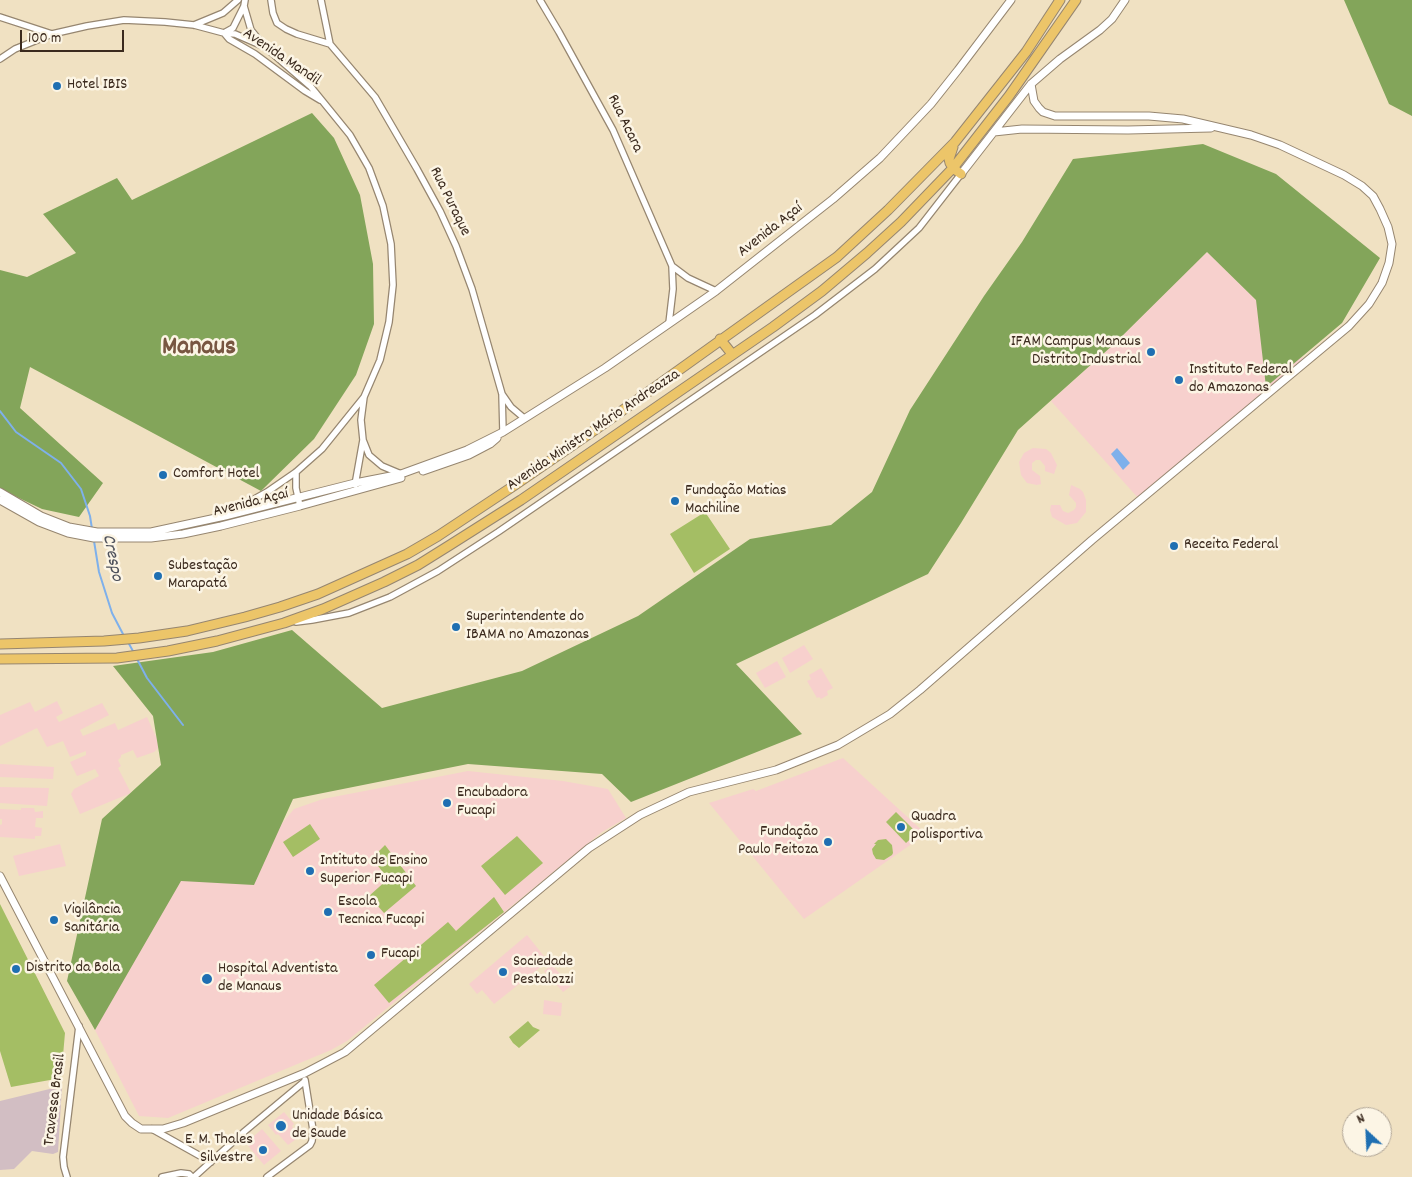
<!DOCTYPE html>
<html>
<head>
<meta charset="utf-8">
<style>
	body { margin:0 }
	#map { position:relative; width:1412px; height:1177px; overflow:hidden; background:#f0e1c2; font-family:Dekko,sans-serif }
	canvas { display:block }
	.north { position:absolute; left:1342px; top:1107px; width:50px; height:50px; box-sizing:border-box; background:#fcf5e5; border:1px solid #afa495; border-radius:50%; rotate:335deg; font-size:14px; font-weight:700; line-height:20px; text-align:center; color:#3b2a1e }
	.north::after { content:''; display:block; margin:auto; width:18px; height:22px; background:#1f6fb2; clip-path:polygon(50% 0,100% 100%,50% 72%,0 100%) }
	.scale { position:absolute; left:20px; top:30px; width:104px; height:22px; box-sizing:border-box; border:2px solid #3b2a1e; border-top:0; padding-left:6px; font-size:15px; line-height:18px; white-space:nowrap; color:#3b2a1e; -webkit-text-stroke:4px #fcf5e5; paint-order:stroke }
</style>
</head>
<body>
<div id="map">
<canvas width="1412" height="1177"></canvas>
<div class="north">N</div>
<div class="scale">100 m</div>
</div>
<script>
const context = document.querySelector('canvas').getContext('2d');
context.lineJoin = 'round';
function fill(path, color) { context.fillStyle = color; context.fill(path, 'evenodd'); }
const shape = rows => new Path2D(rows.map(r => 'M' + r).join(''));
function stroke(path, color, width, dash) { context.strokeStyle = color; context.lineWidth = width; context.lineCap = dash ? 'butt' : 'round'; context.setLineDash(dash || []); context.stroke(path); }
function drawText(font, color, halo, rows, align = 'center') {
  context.font = font + ' Dekko,sans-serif'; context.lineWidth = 5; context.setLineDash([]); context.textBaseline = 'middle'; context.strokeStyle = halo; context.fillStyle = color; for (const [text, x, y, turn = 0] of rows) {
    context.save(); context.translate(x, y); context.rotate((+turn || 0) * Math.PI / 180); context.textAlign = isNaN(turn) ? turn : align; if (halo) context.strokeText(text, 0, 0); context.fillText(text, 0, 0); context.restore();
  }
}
fill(shape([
	[1207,252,1256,300,1305,361,1139,499,1051,401,1113,345],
	[1033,448,1046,449,1051,453,1057,465,1054,474,1045,471,1045,466,1040,460,1036,460,1032,463,1032,470,1040,476,1041,484,1037,485,1027,483,1021,475,1019,462,1024,453],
	[1071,485,1080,489,1083,492,1086,500,1086,512,1077,523,1066,525,1052,517,1050,510,1051,505,1060,505,1063,511,1068,513,1074,510,1076,507,1076,503,1069,495],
	[804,645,813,659,790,673,782,658],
	[777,661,786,677,765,688,756,673],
	[821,668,833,688,827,691,828,695,821,699,819,697,817,698,807,681,811,679,809,675],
	[57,701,63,713,56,717,59,722,102,703,109,715,80,730,83,736,115,723,118,730,147,717,160,746,154,752,137,758,133,750,121,755,121,757,118,760,121,766,118,768,131,793,80,814,71,794,74,789,99,776,95,769,77,776,70,762,86,755,86,751,70,757,63,741,47,747,37,728,0,746,0,715,30,702,35,712],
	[843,758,926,834,804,919,709,803,753,789,756,791],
	[0,764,54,767,53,779,0,777],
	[468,771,563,781,608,789,626,818,602,832,347,1041,331,1050,168,1118,139,1116,95,1030,211,809,274,833,294,809,323,799],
	[0,787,49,788,47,806,0,803],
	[21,808,34,808,35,812,43,811,43,818,36,818,35,827,42,828,41,836,35,836,35,839,0,837,0,825,2,824,2,819,0,819,0,809,21,810],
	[60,844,66,866,19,876,13,856],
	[527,935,548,961,494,1004,482,990,477,994,469,984],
	[552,965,571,986,563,992,544,971],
	[544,1000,562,1003,561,1016,543,1014],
	[284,1112,294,1124,292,1126,299,1137,288,1145,278,1134,276,1135,268,1125],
	[262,1129,281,1151,264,1165,246,1143]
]), '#f7d0cd');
fill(shape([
	[62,1086,58,1152,53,1154,32,1151,14,1169,0,1170,0,1101]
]), '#d2bec3');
fill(shape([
	[705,512,730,549,694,573,670,534],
	[896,812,917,833,906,843,886,822],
	[310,824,320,839,293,857,283,842],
	[517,836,543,863,505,895,481,866],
	[886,839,892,845,893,853,892,855,884,860,876,859,873,854,872,849,876,844,874,844,878,840],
	[385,845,416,886,384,913,369,896,388,879,372,858],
	[494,897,504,912,389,1003,374,985,448,922,456,931],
	[0,904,65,1033,61,1078,11,1087,0,1051],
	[528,1021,533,1027,540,1030,519,1048,513,1043,509,1037]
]), '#a4be64');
fill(shape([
	[1344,0,1412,0,1412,116,1389,104],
	[312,113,334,138,360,195,373,264,374,324,356,375,314,439,261,491,30,367,20,408,103,483,79,517,42,509,0,489,0,270,27,277,76,253,43,214,117,178,132,200],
	[1203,144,1276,174,1380,258,1342,323,1266,387,1256,300,1207,252,1113,345,1018,430,961,523,928,574,736,664,802,734,631,802,602,774,468,764,293,799,254,885,181,881,95,1030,67,981,102,819,161,765,153,716,113,666,213,652,292,630,382,708,522,671,638,616,750,539,831,525,872,492,910,410,984,296,1022,242,1073,159]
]), '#83a55a');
fill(shape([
	[1117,448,1130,463,1123,470,1111,454]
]), '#7eb0eb');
stroke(shape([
	[0,411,16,432,61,463,81,489,90,516,92,529],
	[94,541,99,572,112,613,124,636],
	[128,642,134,653],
	[136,657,147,678,183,725]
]), '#7eb0eb', 2);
const minor = shape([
	[271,0,273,13,277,23,286,29,297,34,330,44],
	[321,0,330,44,375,97,417,169,440,211,456,246,472,289,502,394,503,432],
	[540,0,559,32,613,130,672,266,673,289,669,323],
	[244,6,251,30,264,46],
	[0,17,52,34],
	[194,25,223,13,238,0],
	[224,33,229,39,255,54,305,91,320,100],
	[224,33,233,28,244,6,245,0],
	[0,59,15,49,52,34,87,26,124,20,165,22,194,25,224,33,235,34,265,47,311,87,350,135,369,168,383,206,391,244,393,285,389,322,380,360,364,397,361,420,363,440,369,455,382,466,401,474],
	[672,266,688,278,716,291],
	[502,394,511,407,524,418],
	[296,472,296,488,300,506],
	[355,485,363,440],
	[229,513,267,492,296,472,322,449,364,397],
	[296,622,312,620,349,613,390,597,438,571,498,532,815,315,875,269,919,228,961,174],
	[152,1129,211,1162],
	[67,1177,64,1167,63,1157,79,1026],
	[162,1177,181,1173,189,1174,192,1177],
	[194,1177,245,1131,305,1081],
	[267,1177,310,1145,312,1141,313,1130,305,1080]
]);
const tertiary = shape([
	[994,132,1022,129,1128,130,1211,128],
	[961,174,1031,84,1060,59,1100,30,1112,19,1125,0],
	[423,471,469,455,490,444,497,438],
	[0,492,41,516,69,527,97,532,151,532,225,516,355,483,401,474,467,450,503,432,605,368,716,291,833,199,880,158,931,104,958,70,1011,0],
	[0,500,39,522,68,533,94,538,151,538,183,534,221,526,300,506,401,478],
	[0,876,125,1116,132,1123,141,1129,163,1129,183,1123,305,1073,345,1052,589,848,640,815,689,792,776,770,806,758,838,745,890,714,920,690,1092,540,1349,326,1369,304,1382,283,1389,263,1392,244,1388,227,1380,209,1373,196,1362,186,1344,175,1280,145,1251,135,1183,119,1149,116,1055,116,1043,112,1039,108,1034,101,1031,84]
]);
const primary = shape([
	[953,147,949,159,950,163,953,168,961,174],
	[720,339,732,354],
	[0,644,104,641,139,638,187,631,245,617,280,607,318,594,407,554,438,536,515,485,602,425,837,257,888,210,955,142,1026,52,1060,0],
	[0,659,117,658,168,651,217,641,284,623,323,609,384,582,418,565,450,545,521,500,773,327,822,291,867,253,901,222,953,168,1009,96,1076,0]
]);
stroke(minor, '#968670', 8);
stroke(tertiary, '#968670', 9);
stroke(primary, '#968670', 11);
stroke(minor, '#fff', 5.5);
stroke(tertiary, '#fff', 7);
stroke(primary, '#ecc569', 9);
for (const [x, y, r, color] of [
	[57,86,5,"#1f6fb2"],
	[1151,352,5,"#1f6fb2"],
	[1179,380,5,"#1f6fb2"],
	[163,475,5,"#1f6fb2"],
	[675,501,5,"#1f6fb2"],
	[1174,546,5,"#1f6fb2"],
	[158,576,5,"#1f6fb2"],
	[456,627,5,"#1f6fb2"],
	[447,803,5,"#1f6fb2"],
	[901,827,5,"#1f6fb2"],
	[828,842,5,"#1f6fb2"],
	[310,871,5,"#1f6fb2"],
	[328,912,5,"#1f6fb2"],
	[54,920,5,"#1f6fb2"],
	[371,955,5,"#1f6fb2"],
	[16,969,5,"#1f6fb2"],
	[503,972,5,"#1f6fb2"],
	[207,979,6,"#1f6fb2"],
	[281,1126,6,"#1f6fb2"],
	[263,1150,5,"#1f6fb2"]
]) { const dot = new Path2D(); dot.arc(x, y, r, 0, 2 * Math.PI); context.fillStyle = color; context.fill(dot); stroke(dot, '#fcf5e5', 2); }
drawText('16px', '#3b2a1e', '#fcf5e5', [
	["Avenida Mandil",281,58,34],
	["Rua Acara",624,124,64],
	["Rua Puraque",449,202,64],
	["Avenida Açaí",771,231,-38],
	["Avenida Ministro Mário Andreazza",594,431,-34],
	["Avenida Açaí",251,504,-14],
	["Travessa Brasil",56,1100,-83]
]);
drawText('16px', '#3b2a1e', '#fcf5e5', [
	["Hotel IBIS",67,86],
	["IFAM Campus Manaus",1141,343,"right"],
	["Distrito Industrial",1141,361,"right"],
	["Instituto Federal",1189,371],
	["do Amazonas",1189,389],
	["Comfort Hotel",173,475],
	["Fundação Matias",685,492],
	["Machiline",685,510],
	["Receita Federal",1184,546],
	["Subestação",168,567],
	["Marapatá",168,585],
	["Superintendente do",466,618],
	["IBAMA no Amazonas",466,636],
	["Encubadora",457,794],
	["Fucapi",457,812],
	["Quadra",911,818],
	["polisportiva",911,836],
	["Fundação",818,833,"right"],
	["Paulo Feitoza",818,851,"right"],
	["Intituto de Ensino",320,862],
	["Superior Fucapi",320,880],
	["Escola",338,903],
	["Tecnica Fucapi",338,921],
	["Vigilância",64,911],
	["Sanitária",64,929],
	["Fucapi",381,955],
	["Sociedade",513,963],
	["Pestalozzi",513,981],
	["Distrito da Bola",26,969],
	["Hospital Adventista",218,970],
	["de Manaus",218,988],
	["Unidade Básica",292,1117],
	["de Saude",292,1135],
	["E. M. Thales",253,1141,"right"],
	["Silvestre",253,1159,"right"]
], 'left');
drawText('italic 18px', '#4f525c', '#fcf5e5', [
	["Crespo",111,558,78]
]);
drawText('bold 26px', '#785641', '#fcf5e5', [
	["Manaus",199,349]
]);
</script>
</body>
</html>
